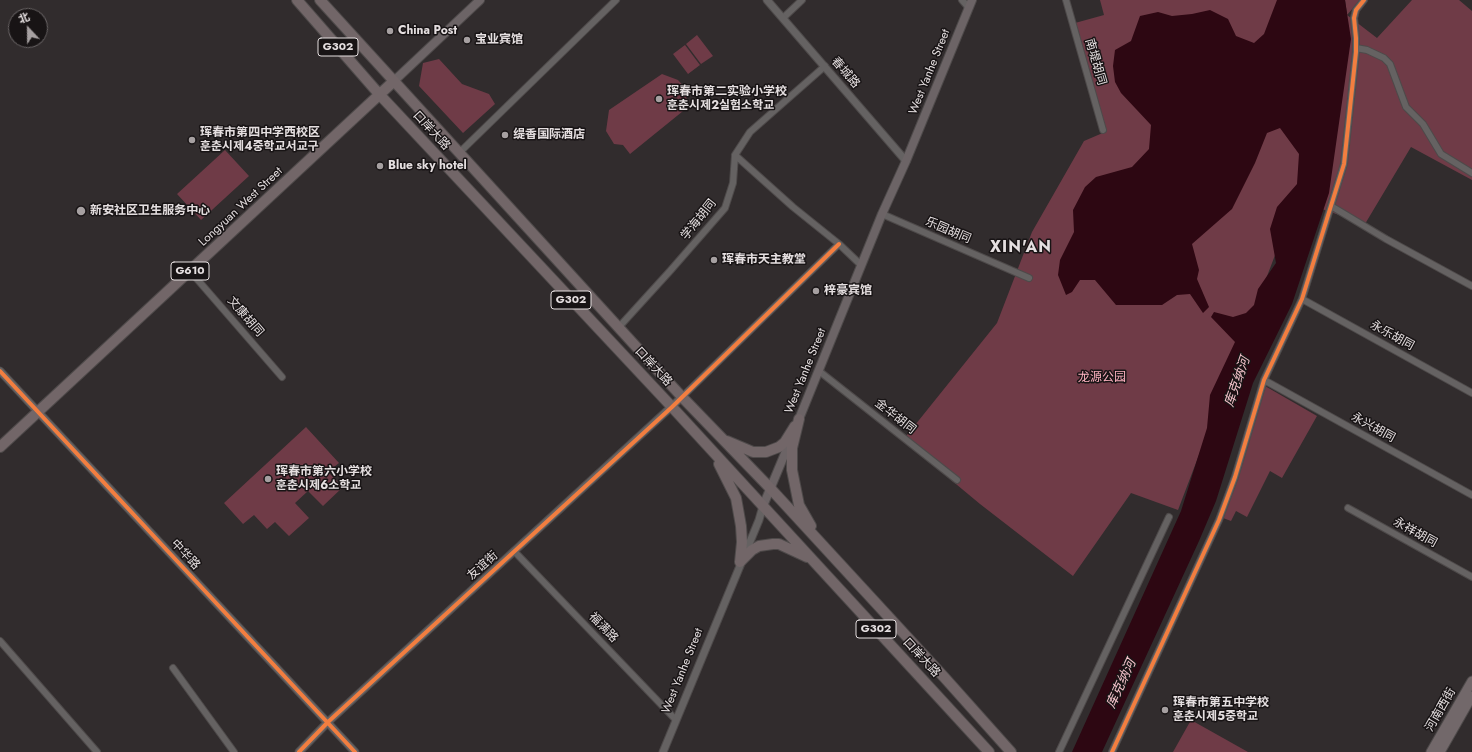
<!DOCTYPE html>
<html>
<head>
<meta charset="utf-8">
<style>
	body { margin:0 }
	#map { position:relative; width:1472px; height:752px; overflow:hidden; background:#312c2d; font-family:Jost,"Noto Sans SC",sans-serif }
	canvas { display:block }
	.north { position:absolute; left:8px; top:8px; width:40px; height:40px; box-sizing:border-box; background:#181415; border:1px solid #6a6566; border-radius:50%; rotate:338deg; font-size:11px; font-weight:700; line-height:16px; text-align:center; color:#e5dfe0 }
	.north::after { content:''; display:block; margin:auto; width:14px; height:18px; background:#a6a0a1; clip-path:polygon(50% 0,100% 100%,50% 72%,0 100%) }
</style>
</head>
<body>
<div id="map">
<canvas width="1472" height="752"></canvas>
<div class="north">北</div>
</div>
<script>
const context = document.querySelector('canvas').getContext('2d');
context.lineJoin = 'round';
function fill(path, color) { context.fillStyle = color; context.fill(path, 'evenodd'); }
const shape = rows => new Path2D(rows.map(r => 'M' + r).join(''));
function stroke(path, color, width, dash) { context.strokeStyle = color; context.lineWidth = width; context.lineCap = dash ? 'butt' : 'round'; context.setLineDash(dash || []); context.stroke(path); }
function drawText(font, color, halo, rows, align = 'center') {
  context.font = font + ' Jost,"Noto Sans SC","Noto Sans KR",sans-serif'; context.lineWidth = 3; context.setLineDash([]); context.textBaseline = 'middle'; context.strokeStyle = halo; context.fillStyle = color; for (const [text, x, y, turn = 0] of rows) {
    context.save(); context.translate(x, y); context.rotate((+turn || 0) * Math.PI / 180); context.textAlign = isNaN(turn) ? turn : align; if (halo) context.strokeText(text, 0, 0); context.fillText(text, 0, 0); context.restore();
  }
}
fill(shape([
	[1100,0,1328,0,1347,14,1345,0,1360,0,1347,15,1377,38,1412,0,1459,0,1472,11,1472,180,1411,147,1365,224,1296,200,1178,510,1131,493,1073,576,980,504,903,440,997,323,1032,232,1084,141,1105,132,1075,23,1104,15],
	[697,35,713,56,701,64,686,44],
	[685,45,700,65,688,74,673,54],
	[439,59,462,84,489,94,495,104,463,133,419,86,423,63],
	[662,74,678,80,685,88,688,107,630,154,623,145,614,144,606,131,609,110],
	[225,150,249,176,201,220,177,194],
	[1265,386,1317,416,1282,478,1270,471,1247,517,1236,511,1231,521,1223,518,1243,459],
	[306,427,339,463,328,472,343,487,323,506,308,491,295,503,309,518,289,536,275,522,267,529,254,515,243,524,224,503],
	[1191,720,1248,752,1173,752]
]), '#6f3b47');
fill(shape([
	[1277,0,1345,0,1351,39,1329,193,1292,304,1253,383,1216,501,1199,541,1102,752,1072,752,1181,511,1207,428,1210,395,1235,342,1211,317,1214,312,1233,317,1246,313,1254,305,1258,289,1276,263,1270,229,1277,207,1297,184,1299,154,1280,128,1267,133,1255,163,1232,209,1192,244,1199,270,1197,279,1209,307,1203,313,1190,294,1177,295,1162,305,1116,305,1095,280,1080,280,1072,292,1066,295,1058,275,1060,260,1074,232,1073,210,1085,187,1096,177,1132,167,1149,149,1151,125,1121,93,1115,82,1113,66,1115,50,1131,41,1140,16,1158,12,1172,16,1192,14,1210,10,1228,19,1236,36,1254,43,1264,34]
]), '#2d0712');
const minor = shape([
	[962,0,969,8],
	[1066,0,1103,130],
	[783,18,802,0],
	[1356,48,1367,50,1384,58,1390,64,1406,107,1423,124,1441,154,1472,173],
	[459,153,616,0],
	[735,155,793,207,839,244,861,265],
	[1331,206,1386,239,1472,286],
	[882,214,1029,278],
	[190,271,282,377],
	[1302,299,1472,393],
	[619,327,670,271,725,208,733,183,735,155,750,132,825,66],
	[819,371,957,480],
	[1264,380,1472,495],
	[682,397,839,244],
	[1348,508,1472,577],
	[514,551,676,720],
	[0,641,97,752],
	[173,668,234,752],
	[1059,752,1169,517],
	[1112,752,1219,520,1235,477,1264,380,1302,299,1344,164,1356,52,1356,38,1354,18,1356,10,1364,0]
]);
const tertiary = shape([
	[767,0,906,161],
	[0,371,355,752],
	[299,752,328,722,682,397],
	[663,752,759,520,763,506]
]);
const secondary = shape([
	[394,81,480,0],
	[797,424,882,214,906,161,972,0],
	[763,506,791,439]
]);
const primary = shape([
	[1431,752,1472,681],
	[1440,752,1472,696]
]);
const trunk = shape([
	[297,0,379,94,672,407,989,752],
	[320,0,682,397,770,488,944,677,1011,752],
	[799,419,792,448,792,470,799,505,811,526],
	[727,441,753,452,766,452,779,447,785,442,795,426],
	[0,447,394,81],
	[719,464,736,498,738,509,741,526,742,542,740,562],
	[740,562,752,550,759,546,773,544,779,544,807,557]
]);
stroke(minor, '#4e4a4a', 8);
stroke(tertiary, '#4e4a4a', 9);
stroke(secondary, '#4e4a4a', 10);
stroke(primary, '#4e4a4a', 11);
stroke(trunk, '#4e4a4a', 12);
stroke(minor, '#656262', 6);
stroke(tertiary, '#656262', 7);
stroke(secondary, '#6c6466', 8);
stroke(primary, '#72686a', 9);
stroke(trunk, '#726668', 10);
stroke(shape([
	[0,371,355,752],
	[299,752,328,722,672,407,839,244],
	[1112,752,1219,520,1235,477,1264,380,1302,299,1344,164,1356,52,1356,38,1354,18,1356,10,1364,0]
]), '#f27e40', 4);
for (const [x, y, r, color] of [
	[390,31,4,"#a6a0a1"],
	[467,40,4,"#a6a0a1"],
	[659,99,4,"#a6a0a1"],
	[505,135,4,"#a6a0a1"],
	[192,140,4,"#a6a0a1"],
	[380,166,4,"#a6a0a1"],
	[81,211,5,"#a6a0a1"],
	[714,260,4,"#a6a0a1"],
	[816,291,4,"#a6a0a1"],
	[268,479,4,"#a6a0a1"],
	[1165,710,4,"#a6a0a1"]
]) { const dot = new Path2D(); dot.arc(x, y, r, 0, 2 * Math.PI); context.fillStyle = color; context.fill(dot); stroke(dot, '#181415', 1.5); }
for (const [x, y, w] of [
	[338,47,40],
	[190,271,38],
	[571,300,40],
	[876,629,40]
]) { const box = new Path2D(); box.roundRect(x - w / 2, y - 9, w, 18, 3); context.fillStyle = '#181415'; context.fill(box); stroke(box, '#e5dfe0', 1); }
drawText('bold 11px', '#e5dfe0', null, [
	["G302",338,47],
	["G610",190,271],
	["G302",571,300],
	["G302",876,629]
]);
drawText('bold 12px', '#e5dfe0', '#181415', [
	["China Post",398,31],
	["宝业宾馆",475,40],
	["珲春市第二实验小学校",667,92],
	["훈춘시제2실험소학교",667,106],
	["珲春市第四中学西校区",200,133],
	["훈춘시제4중학교서교구",200,147],
	["缇香国际酒店",513,135],
	["Blue sky hotel",388,166],
	["新安社区卫生服务中心",90,211],
	["珲春市天主教堂",722,260],
	["梓豪宾馆",824,291],
	["珲春市第六小学校",276,472],
	["훈춘시제6소학교",276,486],
	["珲春市第五中学校",1173,703],
	["훈춘시제5중학교",1173,717]
], 'left');
drawText('12px', '#e5dfe0', '#181415', [
	["南堤胡同",1095,62,74],
	["West Yanhe Street",930,72,-68],
	["春城路",845,73,49],
	["口岸大路",431,131,47],
	["Longyuan West Street",241,207,-43],
	["学海胡同",699,220,-51],
	["乐园胡同",948,231,23],
	["文康胡同",245,317,49],
	["永乐胡同",1392,336,29],
	["口岸大路",653,367,47],
	["West Yanhe Street",806,371,-68],
	["金华胡同",895,417,38],
	["永兴胡同",1373,428,29],
	["永祥胡同",1415,533,29],
	["中华路",185,555,47],
	["友谊街",483,566,-42],
	["福满路",603,628,46],
	["口岸大路",921,658,47],
	["West Yanhe Street",683,671,-68],
	["河南西街",1441,710,-60]
]);
drawText('12px', '#fbb1bf', '#181415', [
	["龙源公园",1102,378]
]);
drawText('italic 13px', '#f6c4cc', '#181415', [
	["库克纳河",1238,382,-71],
	["库克纳河",1122,684,-65]
]);
context.letterSpacing = '1px';
drawText('bold 16px', '#e5dfe0', '#181415', [
	["XIN'AN",1021,248]
]);
context.letterSpacing = '0px';
</script>
</body>
</html>
